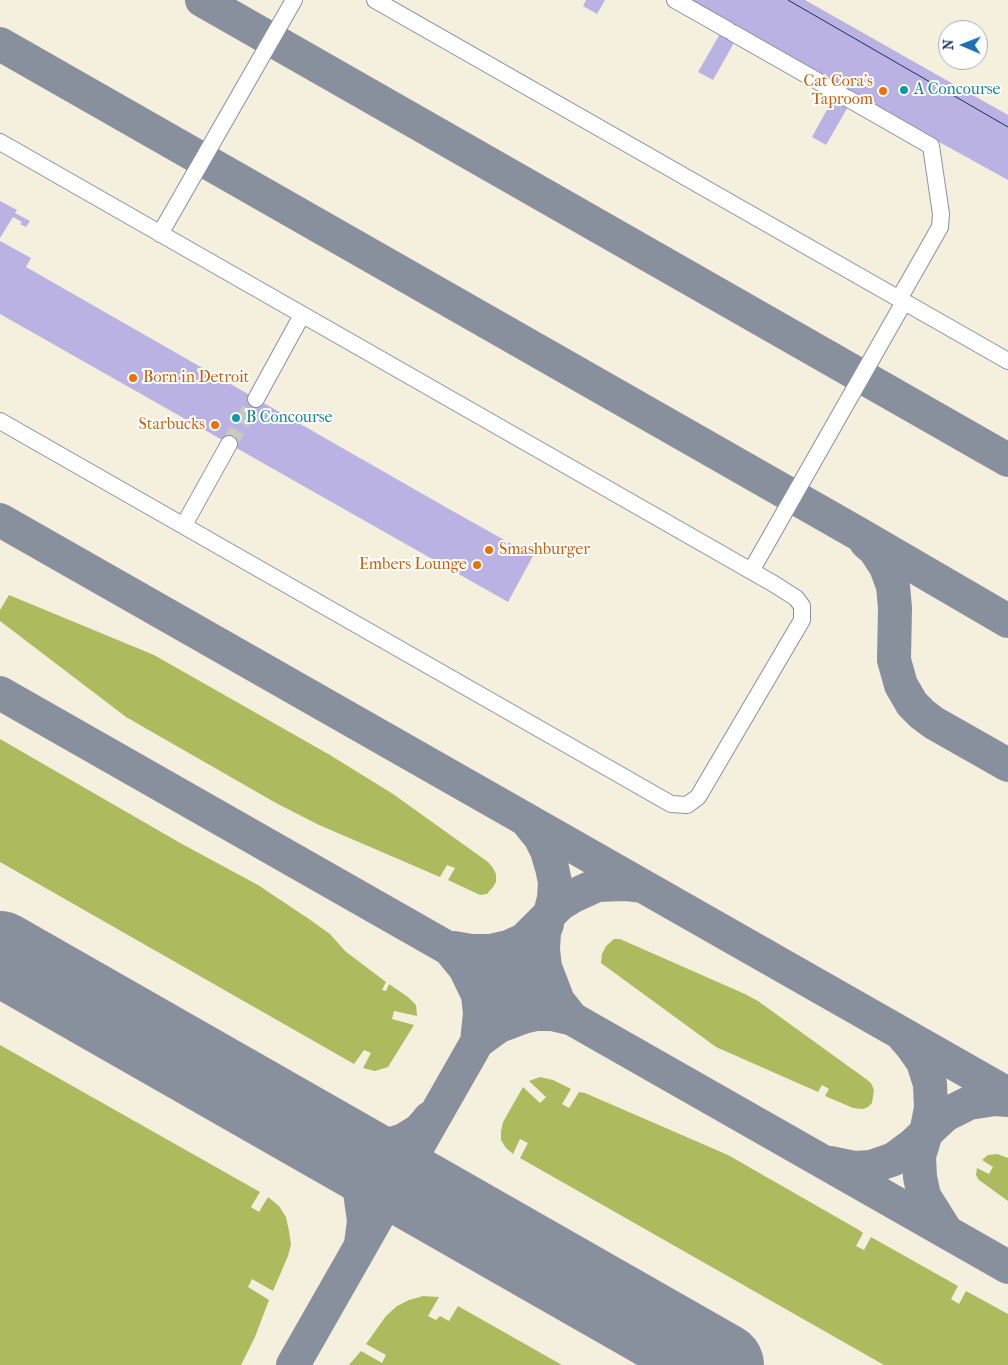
<!DOCTYPE html>
<html>
<head>
<meta charset="utf-8">
<style>
	body { margin:0 }
	#map { position:relative; width:1008px; height:1365px; overflow:hidden; background:#f5f0de; font-family:"IM FELL French Canon",serif }
	canvas { display:block }
	.north { position:absolute; left:938px; top:20px; width:50px; height:50px; box-sizing:border-box; background:#fff; border:1px solid #a4acbf; border-radius:50%; rotate:271deg; font-size:14px; font-weight:700; line-height:20px; text-align:center; color:#1b2f5e }
	.north::after { content:''; display:block; margin:auto; width:18px; height:22px; background:#1f6fb2; clip-path:polygon(50% 0,100% 100%,50% 72%,0 100%) }
</style>
</head>
<body>
<div id="map">
<canvas width="1008" height="1365"></canvas>
<div class="north">N</div>
</div>
<script>
const context = document.querySelector('canvas').getContext('2d');
context.lineJoin = 'round';
function fill(path, color) { context.fillStyle = color; context.fill(path, 'evenodd'); }
const shape = rows => new Path2D(rows.map(r => 'M' + r).join(''));
function stroke(path, color, width, dash) { context.strokeStyle = color; context.lineWidth = width; context.lineCap = dash ? 'butt' : 'round'; context.setLineDash(dash || []); context.stroke(path); }
function drawText(font, color, halo, rows, align = 'center') {
  context.font = font + ' "IM FELL French Canon",serif'; context.lineWidth = 4; context.setLineDash([]); context.textBaseline = 'middle'; context.strokeStyle = halo; context.fillStyle = color; for (const [text, x, y, turn = 0] of rows) {
    context.save(); context.translate(x, y); context.rotate((+turn || 0) * Math.PI / 180); context.textAlign = isNaN(turn) ? turn : align; if (halo) context.strokeText(text, 0, 0); context.fillText(text, 0, 0); context.restore();
  }
}
fill(shape([
	[9,595,154,655,330,755,393,794,488,862,493,868,496,874,496,882,493,887,487,894,480,895,448,880,455,868,447,865,440,877,319,825,276,803,126,717,0,621,0,610],
	[0,739,182,844,258,885,309,919,330,934,345,951,386,982,382,990,386,991,389,984,408,997,416,1005,417,1016,394,1011,392,1019,414,1025,388,1067,375,1071,363,1068,371,1053,364,1050,354,1064,0,862],
	[614,939,620,939,745,994,758,1001,866,1079,871,1083,874,1090,872,1103,868,1107,863,1109,853,1108,825,1096,829,1089,822,1085,818,1092,716,1047,601,963,602,954,606,946],
	[0,1045,260,1192,251,1207,259,1212,268,1197,279,1206,286,1217,289,1231,291,1244,288,1256,273,1291,252,1279,248,1287,269,1300,255,1337,241,1365,0,1365],
	[540,1077,553,1080,571,1089,562,1104,569,1108,579,1092,585,1093,728,1155,859,1230,863,1233,856,1246,864,1250,871,1237,958,1286,951,1299,959,1304,966,1291,1008,1314,1008,1365,884,1365,520,1158,528,1143,520,1139,513,1154,506,1148,501,1140,501,1131,503,1122,523,1087,540,1103,546,1097,529,1081],
	[997,1154,1008,1158,1008,1201,979,1180,976,1175,977,1168,989,1174,993,1167,982,1160,988,1155],
	[423,1296,439,1297,428,1316,436,1320,440,1316,449,1321,458,1306,562,1365,349,1365,361,1351,382,1363,386,1355,366,1344,386,1316,397,1306,409,1300]
]), '#adbb5e');
stroke(shape([
	[202,0,1008,460],
	[0,44,857,533,1008,621],
	[0,520,1008,1094],
	[866,542,875,550,886,567,893,586,895,608,894,660,901,685,912,704,922,714,934,723,1008,765],
	[0,693,1008,1267],
	[547,924,544,932,543,950,545,967,558,1001,570,1016],
	[454,948,471,951,490,951,508,947,524,940,560,904,573,896,597,885,625,884,641,886],
	[452,952,465,968,478,995,480,1013,477,1042,499,1026,523,1017,536,1014,552,1014,569,1018],
	[904,1037,911,1045,923,1062,930,1084,931,1108,926,1133,919,1156,920,1177,924,1196,946,1231],
	[309,1129,339,1141,364,1147,388,1145,404,1140,420,1130,430,1118],
	[318,1135,348,1165,360,1192,364,1221,361,1244],
	[830,1163,854,1168,871,1167,894,1159,913,1145,945,1115,969,1103,995,1099,1008,1100],
	[293,1365,550,914,554,898,555,882,552,868,547,851,540,837,527,821]
]), '#88909e', 34);
stroke(shape([
	[0,953,722,1365]
]), '#88909e', 84);
fill(shape([
	[586,0,605,0,597,14,583,6],
	[687,0,805,0,1008,115,1008,180,863,100,849,105,826,145,812,137,834,97,735,41,713,80,698,72,721,32],
	[0,201,17,210,15,213,30,221,26,227,20,224,22,222,13,217,0,238],
	[0,241,31,258,26,267,449,509,533,556,508,602,0,314]
]), '#bab2e2');
stroke(shape([
	[229,444,256,399]
]), '#c9c9c4', 16, [16, 8]);
const minor = shape([
	[375,0,1008,361],
	[675,0,728,30],
	[733,33,842,95],
	[847,98,931,146,941,214,940,227,899,299],
	[0,142,774,584,796,598,802,606,802,620,698,797,687,805,671,804,0,421],
	[160,234,294,0],
	[256,399,302,315],
	[184,525,229,444],
	[751,571,904,302]
]);
stroke(minor, '#88909e', 18);
stroke(minor, '#fff', 16);
stroke(shape([
	[788,0,1008,127]
]), '#1b2f5e', 1);
for (const [x, y, r, color] of [
	[904,90,5,"#0f9aa8"],
	[883,91,5,"#e8710a"],
	[133,378,5,"#e8710a"],
	[236,418,5,"#0f9aa8"],
	[215,425,5,"#e8710a"],
	[489,550,5,"#e8710a"],
	[477,565,5,"#e8710a"]
]) { const dot = new Path2D(); dot.arc(x, y, r, 0, 2 * Math.PI); context.fillStyle = color; context.fill(dot); stroke(dot, '#fff', 2); }
drawText('16px', '#c56008', '#fff', [
	["Cat Cora's",873,82],
	["Taproom",873,100],
	["Born in Detroit",143,378,"left"],
	["Starbucks",205,425],
	["Smashburger",499,550,"left"],
	["Embers Lounge",467,565]
], 'right');
drawText('16px', '#0d838f', '#fff', [
	["A Concourse",914,90],
	["B Concourse",246,418]
], 'left');
</script>
</body>
</html>
